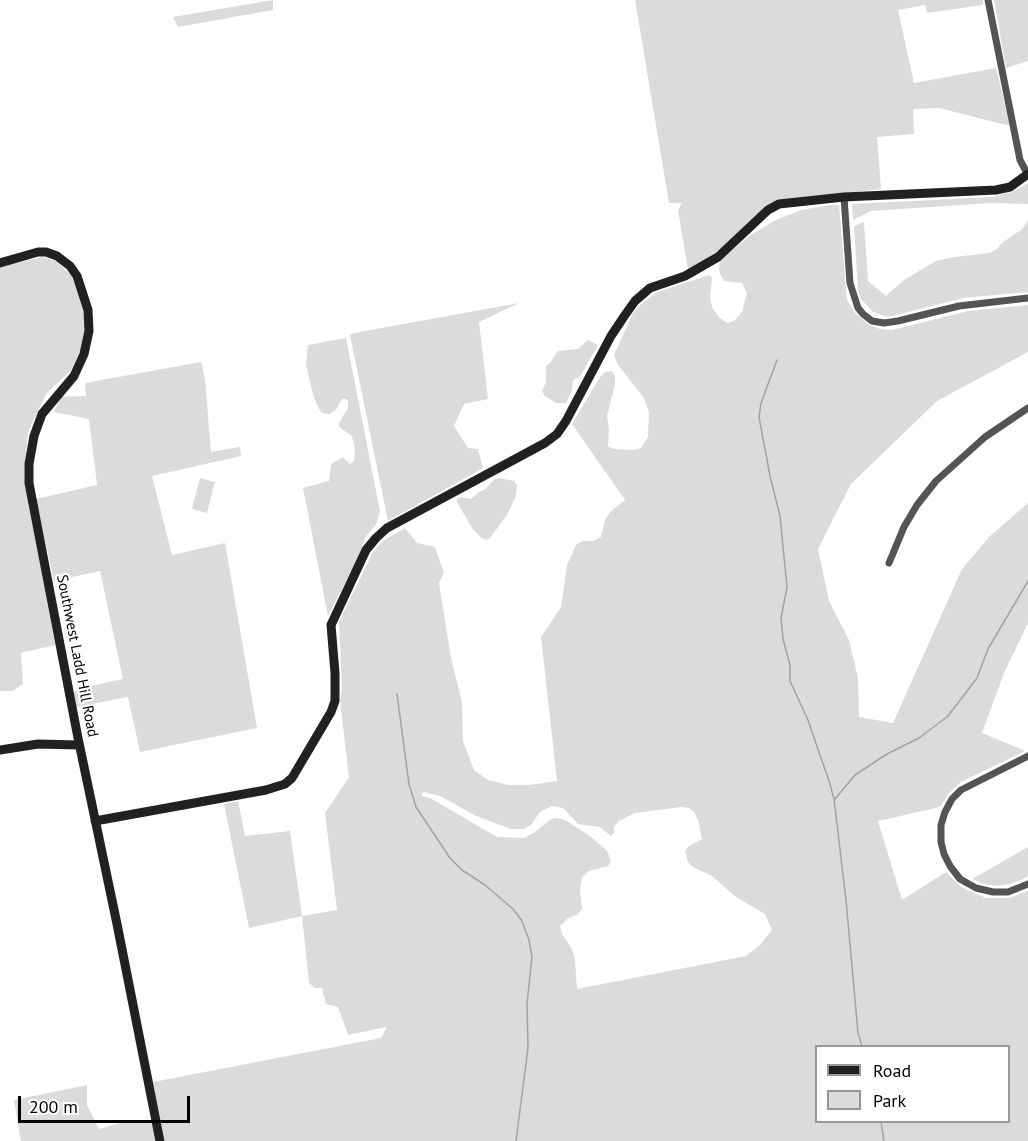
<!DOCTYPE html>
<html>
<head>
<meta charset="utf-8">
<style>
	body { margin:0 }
	#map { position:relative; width:1028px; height:1141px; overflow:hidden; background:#fff; font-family:"PT Sans",sans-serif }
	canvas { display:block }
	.legend { position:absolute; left:815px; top:1045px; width:195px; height:78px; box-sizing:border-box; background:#fff; border:2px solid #999; margin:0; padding:8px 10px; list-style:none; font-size:18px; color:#000 }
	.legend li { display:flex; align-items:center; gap:12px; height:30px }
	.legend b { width:30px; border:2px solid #999 }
	.scale { position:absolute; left:18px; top:1096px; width:172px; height:27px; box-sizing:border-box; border:3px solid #000; border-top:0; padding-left:8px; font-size:18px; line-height:21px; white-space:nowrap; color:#000; -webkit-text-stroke:4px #fff; paint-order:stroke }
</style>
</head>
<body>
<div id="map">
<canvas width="1028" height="1141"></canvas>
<ul class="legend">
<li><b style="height:8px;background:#212121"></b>Road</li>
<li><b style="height:16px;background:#dbdbdb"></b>Park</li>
</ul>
<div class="scale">200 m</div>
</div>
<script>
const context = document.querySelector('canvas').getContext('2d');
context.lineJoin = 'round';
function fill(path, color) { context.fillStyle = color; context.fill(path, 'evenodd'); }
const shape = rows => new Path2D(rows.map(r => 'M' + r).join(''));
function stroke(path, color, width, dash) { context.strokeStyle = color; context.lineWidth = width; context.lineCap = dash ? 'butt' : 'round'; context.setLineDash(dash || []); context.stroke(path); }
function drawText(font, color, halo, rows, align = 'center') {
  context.font = font + ' "PT Sans",sans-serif'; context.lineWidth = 4.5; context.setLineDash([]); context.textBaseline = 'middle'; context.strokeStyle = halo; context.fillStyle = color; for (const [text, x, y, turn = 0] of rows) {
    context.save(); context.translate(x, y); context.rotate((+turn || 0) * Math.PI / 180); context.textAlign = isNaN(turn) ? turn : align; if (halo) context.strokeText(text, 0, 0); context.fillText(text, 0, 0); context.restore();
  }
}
fill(shape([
	[273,0,273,10,178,27,173,17],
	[635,0,983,0,983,5,927,13,925,5,898,10,914,83,996,68,1010,126,939,108,913,109,914,134,877,137,881,189,788,199,705,260,688,270,678,210,682,203,669,203],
	[994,0,1028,0,1028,61,1006,68],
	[1028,183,1028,204,990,203,871,211,853,220,852,204,992,197,1012,192],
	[830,205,839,205,847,300,855,313,869,325,880,329,892,330,968,311,1028,305,1028,352,937,401,851,484,818,549,829,601,849,640,858,678,859,717,893,723,962,569,989,537,1028,503,1028,623,1004,673,982,733,1025,751,961,782,949,793,940,807,878,821,902,900,946,872,961,887,986,898,1009,898,1028,891,1028,1141,165,1141,153,1082,381,1038,387,1027,348,1035,338,1007,326,1004,322,988,315,988,309,983,302,916,249,928,224,804,238,801,245,836,290,831,302,916,337,910,325,813,349,777,340,701,342,687,339,622,373,552,383,541,405,528,417,543,435,547,444,573,439,583,451,658,462,702,463,741,474,770,488,780,509,785,529,785,557,781,541,637,561,607,567,565,576,545,583,541,593,541,601,537,605,520,611,511,625,500,572,424,600,377,605,372,612,371,615,376,615,384,607,416,609,429,608,446,614,449,633,450,641,448,648,437,649,412,644,398,618,365,614,355,633,313,641,304,657,292,709,275,712,278,710,298,713,309,720,318,727,323,734,321,742,312,747,293,742,283,724,281,720,274,719,268,720,261,749,236,774,221,801,210],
	[425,792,442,797,476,816,511,829,524,829,531,825,540,812,552,806,563,808,578,824,600,827,611,836,614,833,614,827,619,821,635,813,681,807,689,808,694,812,698,820,702,839,689,846,685,851,688,862,693,867,712,876,736,897,765,914,772,930,760,945,746,956,577,989,575,960,572,949,562,934,560,926,567,919,578,914,582,909,580,890,582,877,589,871,608,866,611,861,607,851,590,836,565,820,557,818,551,819,535,832,524,838,497,837,430,798,422,796,422,793],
	[816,1046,1008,1046,1008,1122,816,1122],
	[1028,220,1028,292,963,298,888,317,873,312,860,298,858,290,854,226,864,222,868,281,886,296,904,280,936,261,954,257,990,253,997,249,1002,243,1022,229],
	[42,257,56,261,71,275,83,304,87,324,83,345,71,370,46,394,28,432,24,475,55,645,21,653,23,684,13,691,0,691,0,267],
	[519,303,479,322,488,399,464,404,454,426,468,448,478,449,483,468,388,521,350,335,354,333],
	[346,338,380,511,376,525,366,536,355,564,328,616,303,488,329,481,331,464,343,457,350,464,354,461,355,450,352,436,339,427,339,423,348,408,348,401,346,399,342,399,335,411,329,414,323,413,319,409,314,398,306,365,308,345],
	[588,340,598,345,580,377,573,380,572,390,566,403,556,403,545,396,542,391,546,382,546,366,550,363,558,351,578,349],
	[201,362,205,379,211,452,240,447,241,456,152,476,172,555,225,543,257,728,140,752,128,697,77,707,74,692,82,688,123,679,100,571,54,581,36,499,97,485,89,419,54,412,61,397,86,396,85,383],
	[200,478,215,482,207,513,192,509],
	[499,478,514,481,517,485,516,496,507,515,490,538,486,540,480,537,472,528,457,502,457,499,461,497,471,499,479,492,484,490,495,479],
	[1028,847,1028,876,1023,879,1010,884,997,886,984,884,972,879],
	[87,1085,87,1105,99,1129,128,1121,153,1123,157,1141,21,1141,14,1100]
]), '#dbdbdb');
stroke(shape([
	[777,360,761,403,759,417,770,476,780,516,787,587,781,618,783,639,790,665,790,681,808,720,829,781,834,799,846,900,858,1033,862,1046],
	[397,694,409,784,416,807,450,858,462,870,485,885,513,909,522,921,529,940,532,957,527,1004,528,1048,516,1141],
	[835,799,855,775,887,754,919,738,948,716,977,678,988,649,1028,581],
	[881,1122,884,1141]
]), '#a2a2a2', 1.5);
stroke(shape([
	[988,0,1020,160,1028,175],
	[844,197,850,283,858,308,863,314,872,321,884,323,898,321,959,306,1028,298],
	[889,563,904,527,917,505,936,481,985,437,1028,408],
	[1028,756,961,790,952,799,945,812,941,825,941,842,944,854,950,866,960,879,976,888,993,892,1008,892,1028,884]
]), '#545454', 7);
stroke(shape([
	[0,263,38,252,46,252,57,256,70,266,77,276,88,310,89,331,84,354,74,376,42,414,34,436,29,464,29,483,78,738,117,924,160,1141],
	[0,750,38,744,79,745],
	[95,821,266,790,285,784,292,778,331,712,335,701,335,673,331,625,366,550,376,538,387,528,545,443,557,434,566,421,611,336,625,315,635,301,650,288,685,276,718,257,768,210,779,204,844,197,996,190,1010,187,1028,174]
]), '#212121', 9);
drawText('15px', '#000', '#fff', [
	["Southwest Ladd Hill Road",77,656,79]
]);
</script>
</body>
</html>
